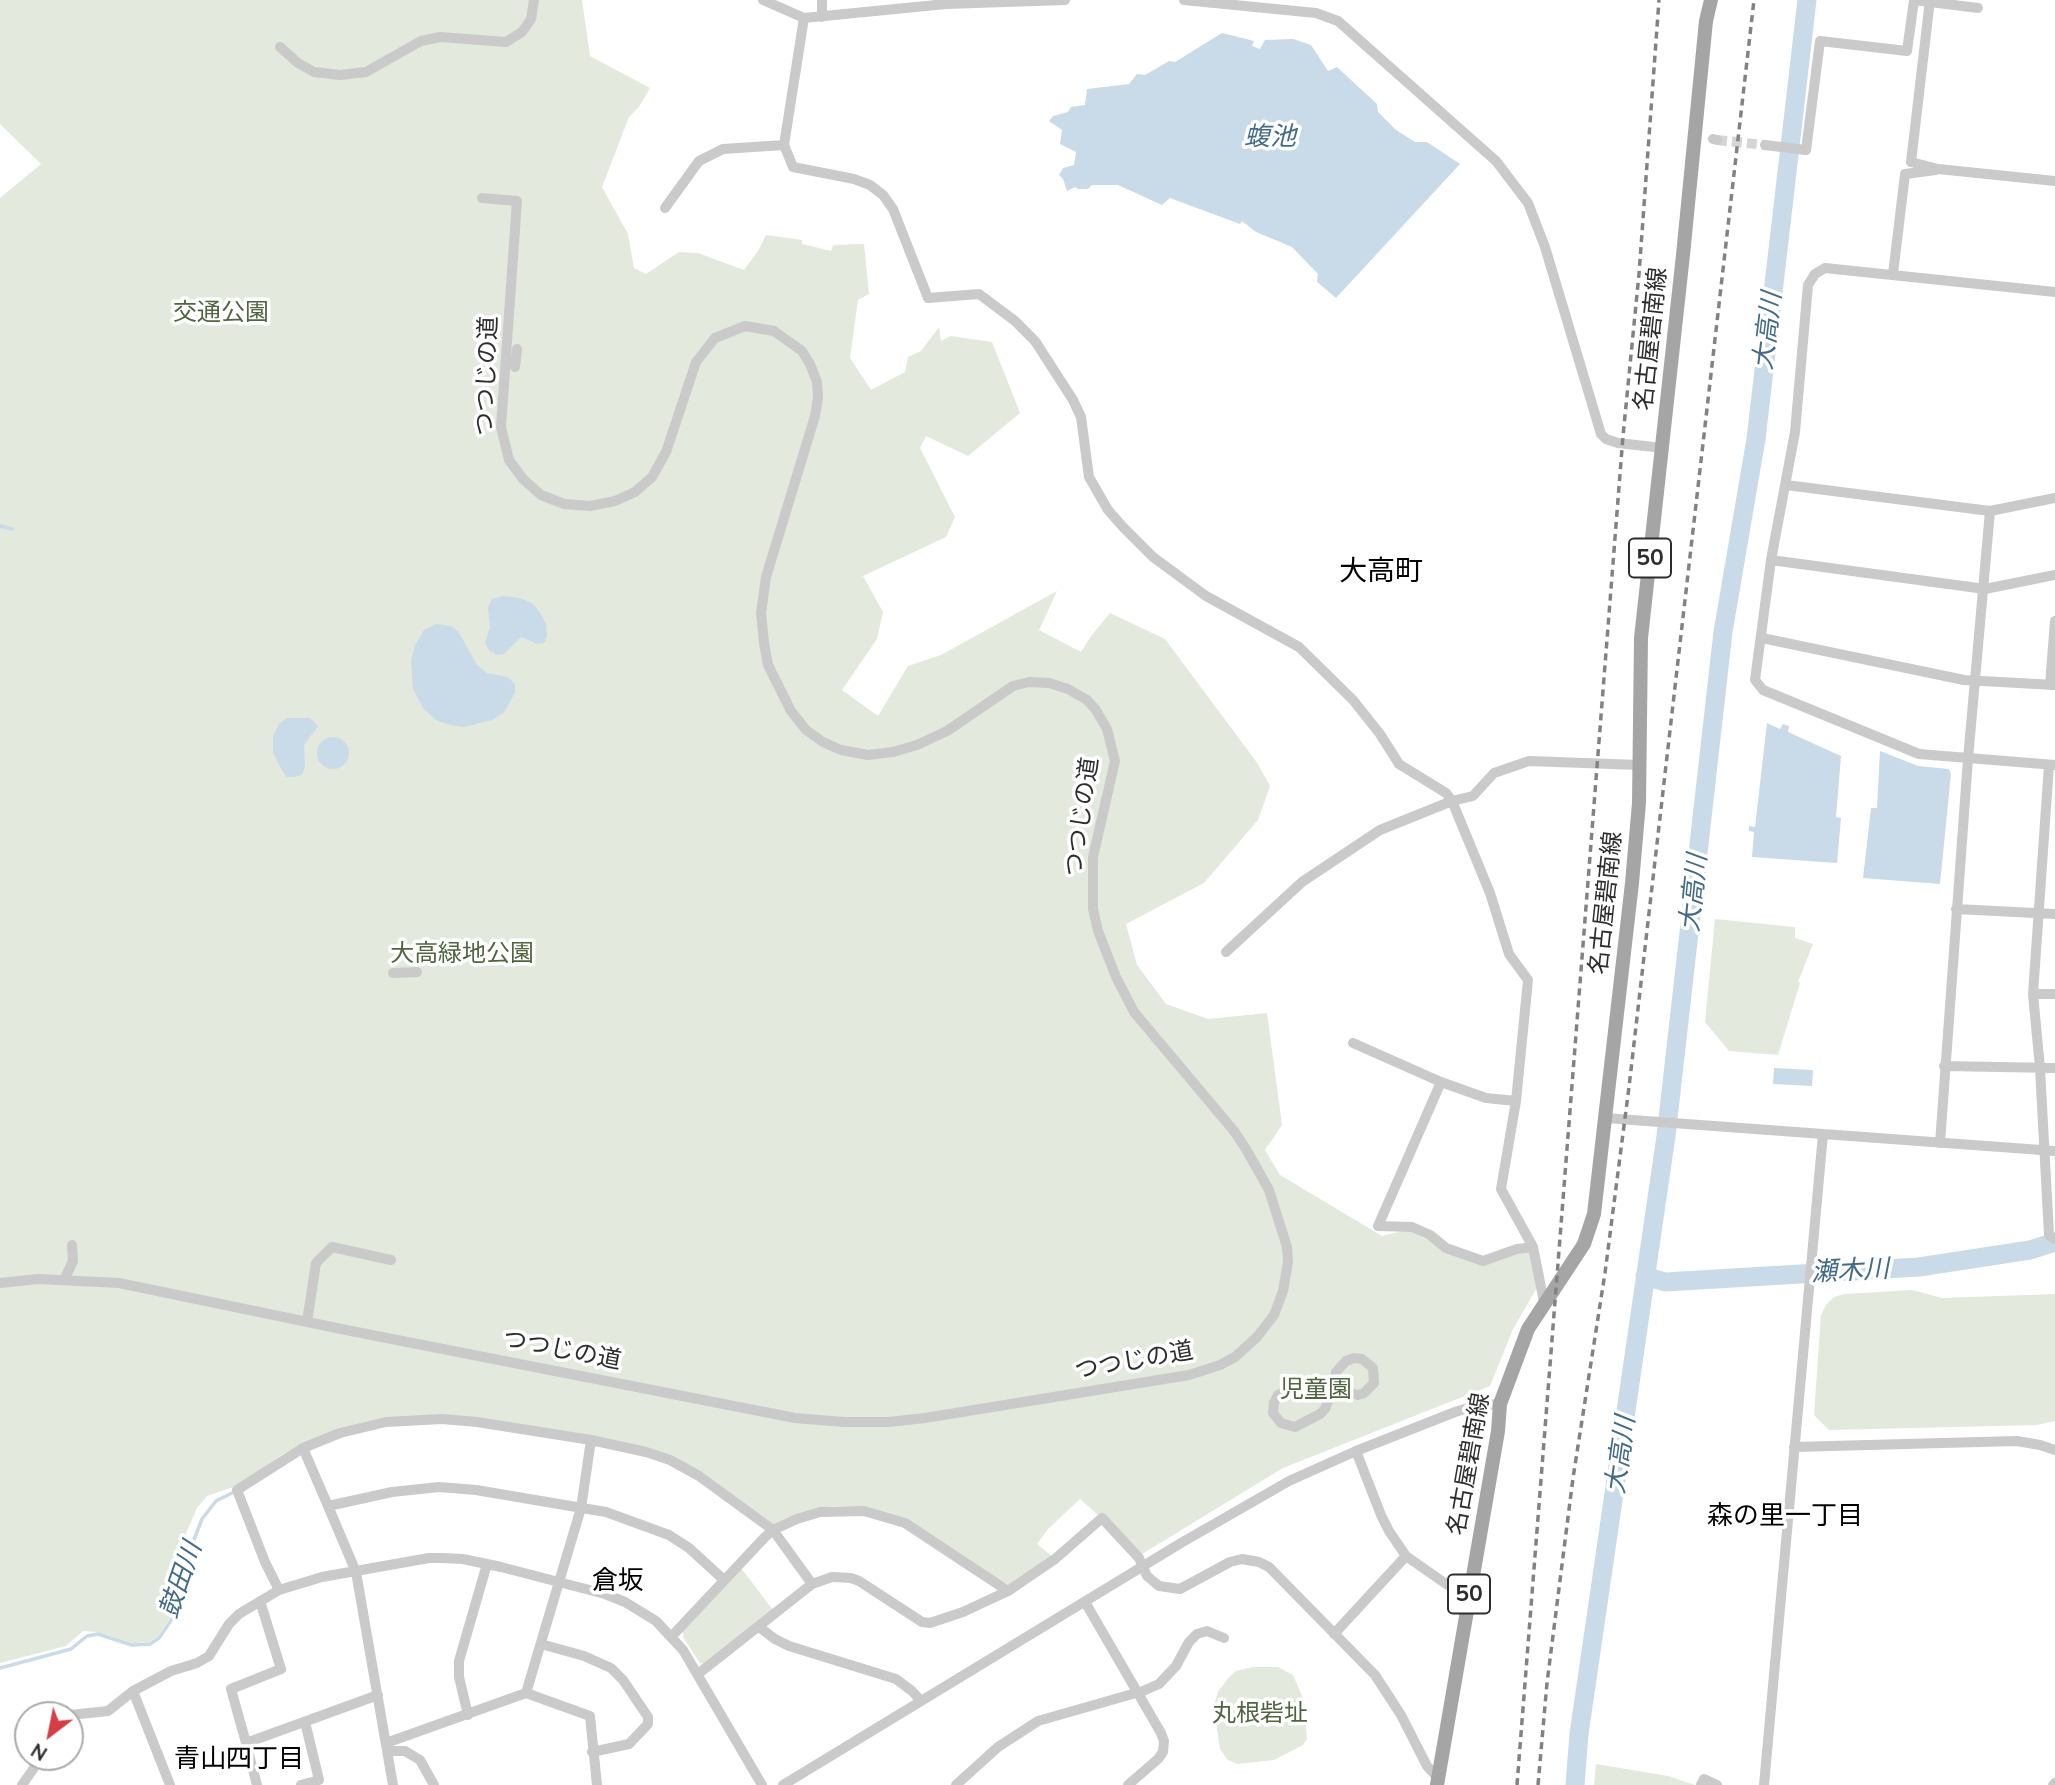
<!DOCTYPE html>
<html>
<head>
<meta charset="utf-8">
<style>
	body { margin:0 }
	#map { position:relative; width:2055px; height:1785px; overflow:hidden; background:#fff; font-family:Mulish,sans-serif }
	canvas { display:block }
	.north { position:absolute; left:14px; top:1701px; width:70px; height:70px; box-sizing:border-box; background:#fff; border:2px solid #ababab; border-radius:50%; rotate:212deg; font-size:19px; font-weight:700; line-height:28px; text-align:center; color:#2d2d2d }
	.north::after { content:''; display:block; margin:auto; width:24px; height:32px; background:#d53e46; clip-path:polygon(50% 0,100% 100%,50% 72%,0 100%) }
</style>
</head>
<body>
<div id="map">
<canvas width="2055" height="1785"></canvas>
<div class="north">N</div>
</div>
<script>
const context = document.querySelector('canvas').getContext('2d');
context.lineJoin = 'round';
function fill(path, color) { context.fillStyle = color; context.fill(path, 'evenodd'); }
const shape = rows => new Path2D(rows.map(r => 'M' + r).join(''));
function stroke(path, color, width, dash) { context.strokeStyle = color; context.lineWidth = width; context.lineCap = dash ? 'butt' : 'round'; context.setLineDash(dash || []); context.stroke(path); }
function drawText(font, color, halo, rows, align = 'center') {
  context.font = font + ' Mulish,"Noto Sans JP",sans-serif'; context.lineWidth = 7; context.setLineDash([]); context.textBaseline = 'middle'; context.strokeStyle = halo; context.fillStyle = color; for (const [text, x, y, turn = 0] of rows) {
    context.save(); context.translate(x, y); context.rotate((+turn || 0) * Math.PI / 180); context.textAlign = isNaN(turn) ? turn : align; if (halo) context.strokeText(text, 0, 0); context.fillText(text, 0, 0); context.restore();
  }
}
fill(shape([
	[0,0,582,0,590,56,650,88,639,107,629,117,602,187,628,234,634,268,646,274,679,252,698,253,744,270,758,251,766,235,802,240,802,244,831,251,833,245,864,244,869,294,858,300,850,358,871,390,905,372,908,357,921,351,939,327,941,341,951,336,992,342,1020,413,968,456,926,436,920,448,955,517,946,537,863,576,883,612,877,639,842,690,878,716,908,666,941,655,1057,591,1039,630,1081,652,1091,636,1110,613,1165,639,1258,764,1270,786,1258,820,1204,883,1126,924,1137,965,1166,1004,1208,1019,1267,1013,1282,1125,1265,1150,1280,1175,1382,1236,1407,1230,1482,1266,1529,1250,1538,1286,1513,1329,1490,1386,1283,1468,1142,1554,1080,1499,1048,1529,1037,1544,1052,1556,1011,1586,869,1507,833,1506,810,1510,776,1524,770,1524,672,1457,430,1415,307,1441,283,1454,239,1485,207,1496,197,1508,184,1538,174,1577,175,1595,170,1618,158,1636,149,1642,133,1643,97,1632,83,1631,66,1646,0,1663,0,198,41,164,0,124],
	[1715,919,1795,927,1795,938,1813,944,1798,982,1800,983,1778,1055,1729,1051,1705,1022],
	[1912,1290,1942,1298,2055,1294,2055,1421,2037,1425,1829,1430,1814,1415,1821,1315,1826,1305,1834,1297,1844,1294],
	[741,1568,773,1610,705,1664,700,1663,683,1637,683,1631],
	[1253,1667,1278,1667,1293,1675,1303,1698,1307,1739,1303,1745,1274,1760,1238,1764,1228,1760,1220,1749,1215,1716,1215,1702,1218,1692,1228,1678,1236,1671],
	[1596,1764,1668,1776,1695,1785,1594,1785]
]), '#e3e9dc');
fill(shape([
	[1222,33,1254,41,1252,46,1260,49,1265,40,1293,39,1311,45,1328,71,1337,67,1377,104,1378,112,1396,130,1415,142,1427,142,1460,164,1336,298,1317,282,1318,274,1292,247,1256,232,1242,221,1240,224,1170,198,1162,205,1118,185,1092,185,1088,189,1078,189,1075,187,1067,191,1063,179,1059,175,1063,168,1074,165,1076,152,1060,144,1062,130,1049,121,1053,116,1068,112,1071,107,1085,105,1087,89,1129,84,1137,74,1145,75,1169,61,1175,62],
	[503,596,520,598,532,603,541,614,546,624,547,636,544,643,537,644,521,637,504,654,497,655,489,650,485,643,490,627,488,608,492,599],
	[436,624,451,626,458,631,477,665,487,673,508,677,515,684,515,692,510,702,504,712,492,720,464,727,450,725,436,720,423,708,413,689,411,660,415,645,424,630],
	[287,718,310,718,318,726,304,745,305,766,302,775,294,777,287,777,280,767,273,752,273,737,279,724],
	[1767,723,1780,729,1783,724,1789,726,1788,732,1841,756,1836,817,1841,818,1837,863,1752,857,1754,832,1749,831,1749,826,1755,827],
	'317 753a16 16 0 1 1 32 0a16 16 0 1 1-32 0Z',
	[1880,751,1918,766,1949,769,1951,774,1940,884,1863,878,1871,808,1877,808],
	[1774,1068,1813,1070,1812,1086,1773,1084]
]), '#c9dbe8');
stroke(shape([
	[0,526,12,529],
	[0,1668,71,1649,87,1636,98,1634,132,1645,150,1644,159,1638,172,1619,180,1599,183,1568,202,1519,216,1501,232,1493]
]), '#c9dbe8', 3.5);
stroke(shape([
	[1645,1276,1665,1282,1919,1267,2030,1250,2055,1242],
	[1575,1785,1579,1734,1666,1136,1723,632,1756,439,1807,0]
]), '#c9dbe8', 19);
stroke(shape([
	[1717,140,1765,145]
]), '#d5d5d5', 10, [10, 5]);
stroke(shape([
	[763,0,804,18,946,4,1065,0],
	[822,0,822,17],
	[1184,0,1316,13,1338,21,1496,161,1528,203,1545,247,1601,434,1606,439,1618,443,1663,448],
	[1930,0,1911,162,1938,169,2055,181],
	[804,18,784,145,793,167,854,179,870,185,883,195,893,209,928,298,979,294,1015,321,1035,341,1073,400,1081,417,1089,477,1108,510,1123,527,1153,557,1206,596,1299,647,1353,700,1380,734,1399,764,1446,793,1452,801,1490,893,1509,954,1528,980,1516,1101,1501,1189,1533,1247,1544,1302],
	[280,47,298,63,314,72,340,75,366,72,421,41,440,37,506,42,522,32,531,19,534,0],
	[1713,139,1717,140],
	[1765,145,1806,150],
	[665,208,699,161,723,149,784,145],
	[1893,274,1905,174,1936,170],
	[2055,292,1825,268,1815,274,1808,285,1795,432,1771,560,1755,680,1763,690,1919,754,2055,765],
	[515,367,517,349],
	[1786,485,1990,511,2055,498],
	[1771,560,1985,589,2055,575],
	[1762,638,1964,680,2055,685],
	[2050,685,2055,621],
	[2049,765,2033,994,2040,1068,2049,1235,2055,1239],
	[1956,909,2055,914],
	[1226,952,1302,882,1380,830,1452,801,1473,796,1494,773,1529,761,1639,765],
	[393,973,417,972],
	[2033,994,2055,994],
	[1353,1043,1441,1082],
	[1944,1066,2055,1068],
	[1516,1101,1486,1098,1441,1082,1378,1226,1412,1227,1430,1235,1446,1248,1483,1261,1517,1249,1533,1247],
	[1605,1118,2055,1151],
	[1940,1143,1968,759,1990,511],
	[64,1280,73,1261,72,1245],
	[0,1283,38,1279,119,1283,351,1331,795,1418,844,1422,888,1422,925,1418,1189,1375,1220,1365,1235,1357,1257,1337,1274,1315,1283,1291,1288,1262,1287,1247,1269,1190,1246,1149,1234,1131,1134,1012,1116,977,1098,931,1093,909,1093,857,1115,761,1107,729,1096,710,1087,700,1068,689,1049,683,1029,682,1013,686,947,731,917,745,893,752,868,755,841,750,823,742,806,730,791,711,768,665,764,643,761,613,766,577,815,416,818,398,817,382,810,364,802,351,774,331,745,326,715,338,696,362,666,452,652,477,635,492,615,501,590,506,564,504,541,495,523,479,509,460,501,427,517,201,482,198],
	[307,1322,316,1263,332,1247,391,1260],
	[1333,1388,1358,1395,1364,1393,1374,1383,1373,1368,1362,1359,1354,1358,1346,1361,1336,1372,1333,1388,1325,1409,1320,1414,1295,1427,1281,1423,1273,1413,1274,1403,1278,1395,1303,1382,1316,1382,1333,1388],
	[1794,1447,2017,1441,2040,1445,2055,1450],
	[303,1448,328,1506,392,1492,439,1487,476,1490,606,1512,669,1535,689,1548,724,1580],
	[1356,1451,1381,1515,1389,1531,1406,1556,1446,1584,1470,1593],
	[328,1506,356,1572,393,1785],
	[1008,1591,1055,1559,1102,1518,1139,1558,1147,1576,1159,1586,1180,1589,1230,1562,1242,1559,1259,1562,1269,1567,1375,1675,1401,1715,1427,1766,1440,1780],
	[1085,1602,1161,1733,1164,1741,1163,1752,1158,1759,1128,1785],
	[759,1627,775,1639,789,1646,896,1679,912,1691,921,1701],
	[1334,1634,1406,1556],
	[672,1636,765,1537,773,1530,797,1519,820,1512,864,1511,905,1523,1008,1591,963,1612,930,1623,922,1622,859,1581,851,1578,832,1577,812,1584],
	[541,1644,584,1656,611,1668,623,1680,648,1717,648,1724,629,1744,592,1752],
	[698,1674,812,1584,773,1530,699,1476,670,1460,646,1452,591,1440,477,1422,442,1419,386,1422,340,1433,303,1448,237,1490,265,1562,279,1590,322,1577,429,1558,442,1558,463,1559,501,1567,605,1594,625,1602,656,1621,683,1650,762,1785],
	[526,1693,590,1716,597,1785],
	[70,1715,108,1711,133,1691],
	[468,1715,459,1677,459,1661,487,1564],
	[28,1721,25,1730,28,1748],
	[246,1743,231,1689,281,1669,260,1601],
	[386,1743,526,1693,581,1508,591,1440],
	[387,1751,405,1751,420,1760,434,1785],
	[22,1785,36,1765,32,1757],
	[170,1785,133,1691,171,1671,197,1663,209,1656,229,1624,239,1614,279,1590],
	[257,1785,246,1743,378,1695],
	[301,1785,319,1780,305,1722],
	[783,1785,1181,1543,1289,1481,1356,1451,1455,1412,1474,1406,1500,1404],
	[956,1785,998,1747,1038,1721,1143,1691,1159,1684,1176,1666,1189,1642,1197,1634,1207,1631,1224,1638],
	[1701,1785,1704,1779,1717,1785],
	[1764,1785,1823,1134],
	[2053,1785,2055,1783]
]), '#cacaca', 10);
stroke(shape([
	[1437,1785,1498,1431,1500,1404,1528,1329,1584,1244,1594,1214,1632,883,1639,803,1641,638,1683,255,1706,21,1711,0]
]), '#a5a5a5', 14);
stroke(shape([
	[1517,1785,1623,436,1639,274,1659,0],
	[1538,1785,1547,1683,1573,1478,1605,1273,1629,1087,1754,0]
]), '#828282', 3.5, [7, 5]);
stroke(shape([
	[1806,150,1820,41,1907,51,1914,0,1978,8]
]), '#cacaca', 10);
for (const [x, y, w] of [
	[1650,558,42],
	[1469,1594,42]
]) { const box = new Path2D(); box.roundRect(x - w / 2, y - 19.5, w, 39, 5); context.fillStyle = '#fff'; context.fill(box); stroke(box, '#2d2d2d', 2); }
drawText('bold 23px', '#2d2d2d', null, [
	["50",1650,558],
	["50",1469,1594]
]);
drawText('24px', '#50653f', '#fff', [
	["交通公園",221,313],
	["大高緑地公園",462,954],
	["児童園",1316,1390],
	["丸根砦址",1260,1714]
]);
drawText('24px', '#2d2d2d', '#fff', [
	["名古屋碧南線",1651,339,-84],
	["つつじの道",487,376,-88],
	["つつじの道",1082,817,-82],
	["名古屋碧南線",1606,903,-84],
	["つつじの道",562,1350,11],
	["つつじの道",1134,1361,-10],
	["名古屋碧南線",1469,1464,-80]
]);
drawText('italic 26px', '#436b88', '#fff', [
	["蝮池",1270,137],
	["大高川",1768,331,-83],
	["大高川",1694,893,-84],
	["瀬木川",1850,1271,-3],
	["大高川",1621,1455,-82],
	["鼓田川",181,1580,-71]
]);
drawText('26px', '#000', '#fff', [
	["森の里一丁目",1785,1516],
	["倉坂",618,1581],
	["青山四丁目",239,1759]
]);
drawText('28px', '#000', '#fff', [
	["大高町",1381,572]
]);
</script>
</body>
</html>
